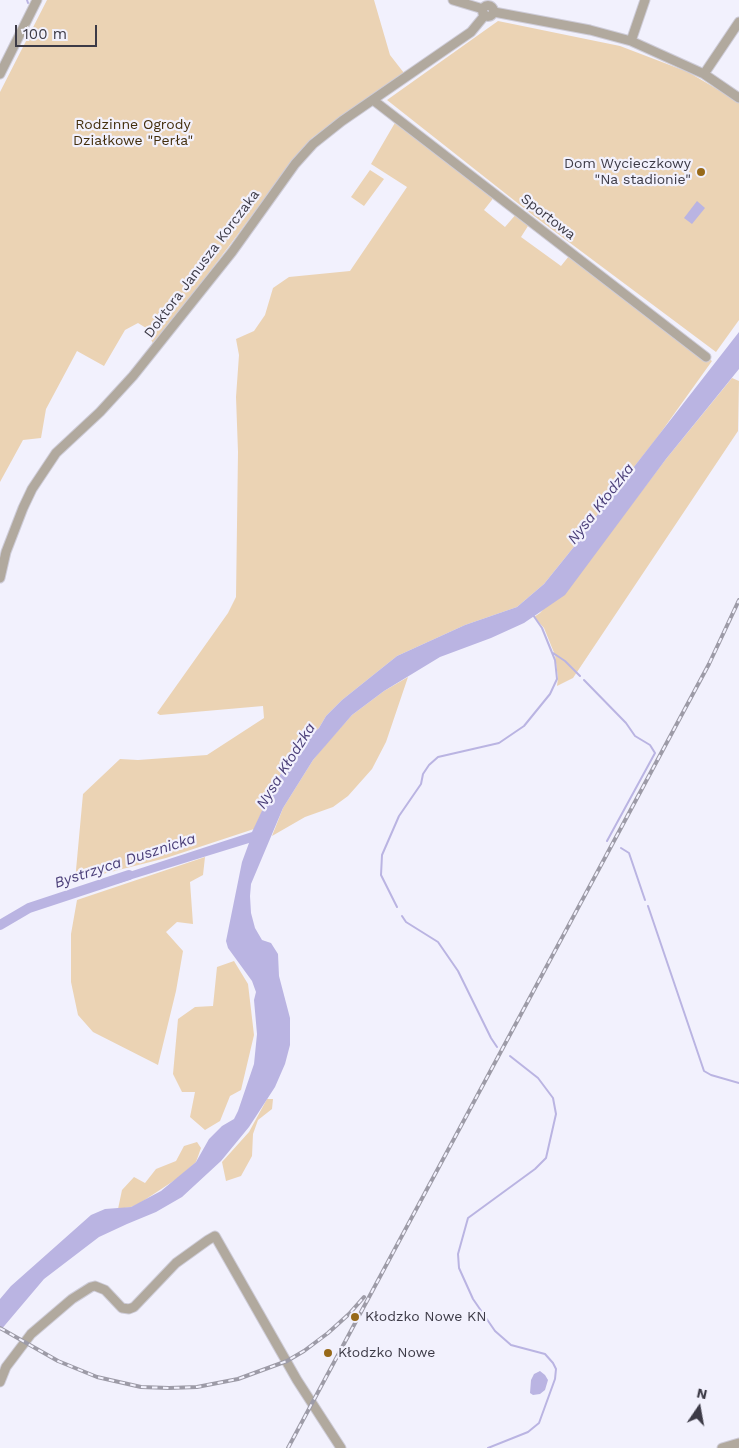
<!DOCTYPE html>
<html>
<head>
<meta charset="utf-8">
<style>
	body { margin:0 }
	#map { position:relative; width:739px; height:1448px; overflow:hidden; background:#f2f1fd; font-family:"Work Sans",sans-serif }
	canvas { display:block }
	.north { position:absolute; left:674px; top:1383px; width:50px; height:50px; -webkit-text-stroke:4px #f2f1fd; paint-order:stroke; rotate:12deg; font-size:14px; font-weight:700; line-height:20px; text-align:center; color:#3c3a46 }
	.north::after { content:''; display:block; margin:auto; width:18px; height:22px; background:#3c3a46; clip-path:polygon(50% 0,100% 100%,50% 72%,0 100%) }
	.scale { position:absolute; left:15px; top:25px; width:82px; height:22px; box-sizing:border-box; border:2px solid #3c3a46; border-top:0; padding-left:6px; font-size:15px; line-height:18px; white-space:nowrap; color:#3c3a46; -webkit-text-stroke:4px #f2f1fd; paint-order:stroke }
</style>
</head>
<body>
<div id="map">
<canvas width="739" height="1448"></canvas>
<div class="north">N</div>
<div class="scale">100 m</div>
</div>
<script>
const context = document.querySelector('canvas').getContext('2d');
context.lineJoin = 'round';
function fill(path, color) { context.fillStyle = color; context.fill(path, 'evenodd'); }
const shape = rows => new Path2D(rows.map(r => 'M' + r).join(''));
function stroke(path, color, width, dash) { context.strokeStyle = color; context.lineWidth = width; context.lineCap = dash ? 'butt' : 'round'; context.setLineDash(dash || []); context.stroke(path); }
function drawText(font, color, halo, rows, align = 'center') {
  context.font = font + ' "Work Sans",sans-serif'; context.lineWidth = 4.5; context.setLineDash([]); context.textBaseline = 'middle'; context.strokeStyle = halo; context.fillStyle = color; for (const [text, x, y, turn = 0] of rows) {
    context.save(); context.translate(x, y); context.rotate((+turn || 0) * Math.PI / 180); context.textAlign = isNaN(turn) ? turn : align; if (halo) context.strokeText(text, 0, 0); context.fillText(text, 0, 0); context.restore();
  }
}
fill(shape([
	[47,0,374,0,390,55,404,73,312,138,292,162,154,346,146,328,138,323,125,330,104,366,77,351,46,409,41,438,23,440,0,482,0,92],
	[498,21,620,46,688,72,739,102,739,320,716,352,534,216,387,100],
	[396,121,495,196,484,210,505,227,517,213,528,226,521,237,561,266,569,256,712,361,659,435,605,504,581,538,544,584,517,607,465,625,397,656,342,700,326,716,319,728,305,740,287,763,273,787,254,829,166,858,75,881,83,794,120,759,138,760,207,755,264,718,263,706,160,715,157,713,228,613,236,597,238,452,236,397,239,355,236,339,254,331,265,315,273,288,289,277,350,271,407,187,371,164],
	[370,170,384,179,364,206,351,197],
	[732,378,739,381,738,431,573,678,557,686,558,678,555,655,544,628,534,617,540,613,615,526,666,459],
	[408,677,386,742,372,769,348,796,333,807,305,817,272,836,283,808,313,760,326,744,352,715,384,691],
	[205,857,203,875,190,882,193,924,177,922,166,932,183,951,176,991,158,1065,93,1032,78,1015,71,982,71,934,77,900],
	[234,961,248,984,254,1035,241,1090,230,1096,220,1121,205,1130,190,1117,195,1092,182,1092,173,1074,178,1019,195,1007,213,1006,217,967],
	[267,1099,273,1099,272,1109,258,1120,253,1134,252,1156,241,1176,226,1181,222,1162,249,1132],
	[197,1142,201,1148,196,1162,178,1178,140,1203,131,1207,118,1209,122,1190,134,1177,145,1183,156,1169,176,1161,184,1146]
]), '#ebd3b4');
fill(shape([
	[697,201,705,208,692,224,684,218],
	[739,332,739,369,666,459,565,595,524,623,491,638,440,657,384,691,352,715,313,760,283,808,251,884,250,896,251,913,255,928,262,940,271,943,278,954,279,976,290,1018,290,1045,285,1064,275,1087,249,1127,221,1161,182,1197,156,1212,127,1224,99,1237,44,1279,0,1331,0,1299,11,1286,91,1215,105,1209,131,1207,161,1191,196,1162,209,1139,222,1126,234,1119,238,1111,254,1064,257,1034,254,1000,256,992,252,981,228,948,226,941,242,862,249,843,116,884,120,875,252,832,273,787,287,763,305,740,319,728,326,716,342,700,397,656,465,625,517,607,544,584,581,538,605,504],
	[540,1371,545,1375,548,1380,545,1390,540,1394,533,1395,530,1393,531,1380,534,1374]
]), '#bab4e2');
stroke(shape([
	[27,0,28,3],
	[553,653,565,661,580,676],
	[584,680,626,723,635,736,650,745,655,753,607,841],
	[621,848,629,853,645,900],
	[648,906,704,1071,711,1075,739,1083],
	[397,907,381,875,382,855,399,816,421,784,423,774,429,765,438,757,499,743,524,726,550,694,557,679,555,660,542,628,533,615],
	[402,916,406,922,438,942,458,971,491,1038,497,1047],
	[488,1448,528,1432,539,1423,555,1379,556,1369,553,1363,545,1354,511,1345,495,1331,473,1299,459,1268,458,1254,468,1218,535,1169,546,1158,556,1114,553,1098,538,1078,510,1056]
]), '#bab4e2', 2);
stroke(shape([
	[0,925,29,908,129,875]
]), '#bab4e2', 10);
const minor = shape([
	[453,0,483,9],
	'482.5 11a5.5 5.5 0 1 1 11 0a5.5 5.5 0 1 1-11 0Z',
	[494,12,590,30,631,41,704,74,739,98],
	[631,41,645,0],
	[0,74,37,0],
	[704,74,739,22],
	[373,100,706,357],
	[0,578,6,552,23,508,32,489,56,453,100,412,133,376,232,252,295,164,313,144,342,121,471,32,485,15],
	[0,1382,6,1367,31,1334,72,1299,91,1287,95,1286,105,1290,122,1308,129,1309,134,1307,176,1263,208,1240,215,1236,297,1380,341,1448],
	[722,1448,739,1443]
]);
stroke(minor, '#ceccd8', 11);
stroke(minor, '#b1a99e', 9);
const rail = shape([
	[0,1328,58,1361,97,1377,141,1387,169,1388,197,1387,238,1379,287,1361,304,1351,328,1333,349,1314,364,1297],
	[288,1448,709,664,739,600]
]);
stroke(rail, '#9d9ba7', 4);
stroke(rail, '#f2f1fd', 2, [5.5]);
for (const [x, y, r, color] of [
	[701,172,5,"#976919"],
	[355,1317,5,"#976919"],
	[328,1353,5,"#976919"]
]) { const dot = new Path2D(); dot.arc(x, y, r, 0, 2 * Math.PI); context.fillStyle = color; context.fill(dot); stroke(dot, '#f2f1fd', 2); }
drawText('14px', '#432e0c', '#f2f1fd', [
	["Rodzinne Ogrody",133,125],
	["Działkowe \"Perła\"",133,141]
]);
drawText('14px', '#3c3a46', '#f2f1fd', [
	["Dom Wycieczkowy",691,164,"right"],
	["\"Na stadionie\"",691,180,"right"],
	["Kłodzko Nowe KN",365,1317],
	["Kłodzko Nowe",338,1353]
], 'left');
drawText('14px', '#3c3a46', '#f2f1fd', [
	["Sportowa",548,217,38],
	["Doktora Janusza Korczaka",202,264,-53]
]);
drawText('italic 15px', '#4a3e78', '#f2f1fd', [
	["Nysa Kłodzka",601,504,-52],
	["Nysa Kłodzka",286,766,-58],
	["Bystrzyca Dusznicka",125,861,-18]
]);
</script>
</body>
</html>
